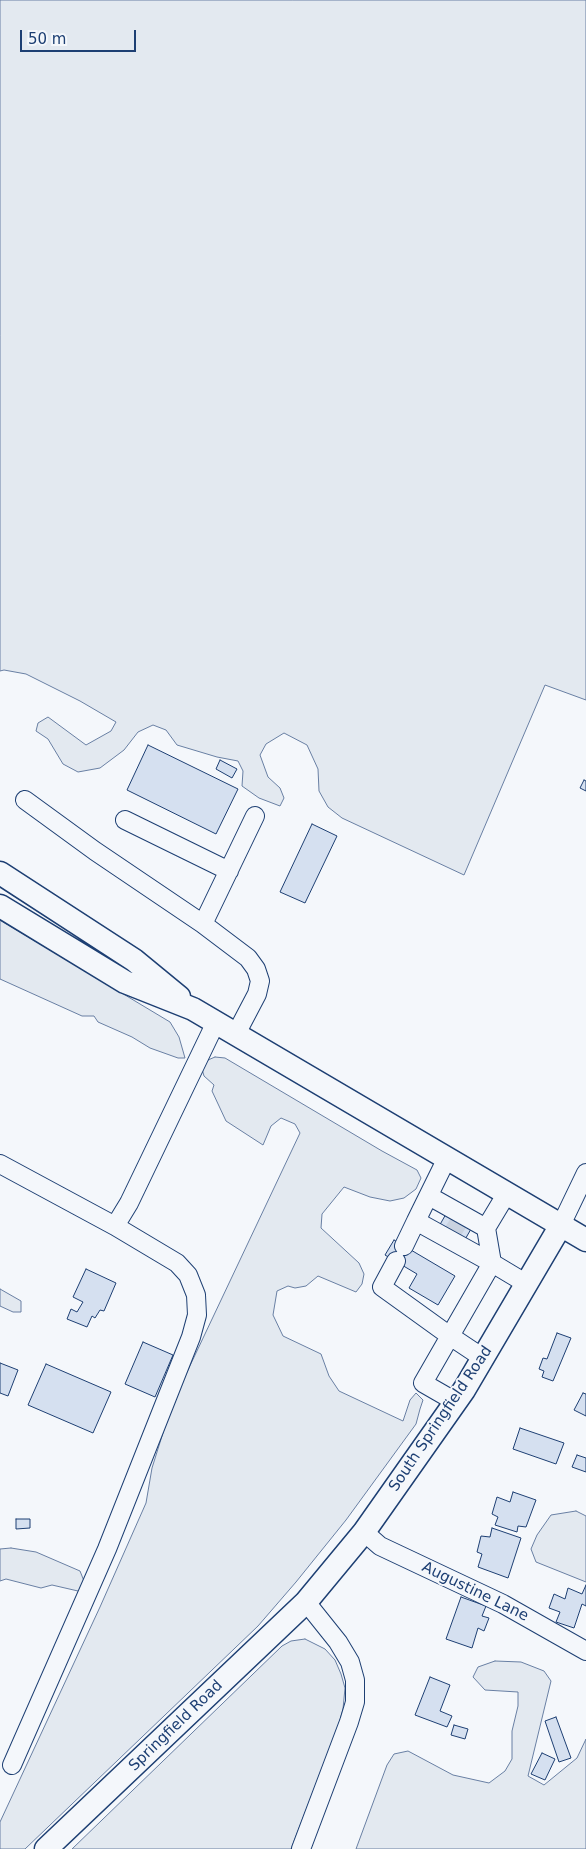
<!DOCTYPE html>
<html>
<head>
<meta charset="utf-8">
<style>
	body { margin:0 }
	#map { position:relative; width:586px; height:1849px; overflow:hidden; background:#f4f7fb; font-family:"DejaVu Sans",sans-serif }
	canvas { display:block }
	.scale { position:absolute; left:20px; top:30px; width:116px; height:22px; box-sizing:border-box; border:2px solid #1d3f73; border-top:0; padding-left:6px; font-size:15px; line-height:18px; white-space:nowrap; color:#1d3f73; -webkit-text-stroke:4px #f4f7fb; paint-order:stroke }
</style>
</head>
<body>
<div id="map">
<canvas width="586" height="1849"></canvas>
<div class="scale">50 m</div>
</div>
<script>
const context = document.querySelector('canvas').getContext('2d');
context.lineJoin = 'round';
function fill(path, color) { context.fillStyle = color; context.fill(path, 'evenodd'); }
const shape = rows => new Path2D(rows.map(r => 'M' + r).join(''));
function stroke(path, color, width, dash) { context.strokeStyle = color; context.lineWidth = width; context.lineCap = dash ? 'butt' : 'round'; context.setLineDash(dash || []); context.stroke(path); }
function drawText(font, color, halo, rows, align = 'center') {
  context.font = font + ' "DejaVu Sans",sans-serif'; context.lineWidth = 4; context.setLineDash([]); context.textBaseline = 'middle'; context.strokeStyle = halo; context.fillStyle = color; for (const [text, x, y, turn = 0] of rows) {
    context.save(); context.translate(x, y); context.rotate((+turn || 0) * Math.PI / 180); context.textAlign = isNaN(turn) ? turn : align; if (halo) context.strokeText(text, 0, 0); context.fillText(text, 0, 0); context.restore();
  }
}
const green = shape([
	[0,0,586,0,586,700,545,685,464,875,342,818,328,807,319,791,318,769,307,745,284,733,266,744,260,755,268,777,280,788,284,798,280,806,259,798,242,786,243,771,238,761,217,757,177,745,166,730,153,725,138,732,124,750,100,768,78,772,63,764,48,739,36,731,38,723,48,717,86,745,111,731,116,722,80,701,26,674,4,670,0,671,0,0],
	[0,920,170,1022,179,1037,185,1058,178,1058,150,1048,132,1037,98,1022,94,1016,82,1016,0,979,0,920],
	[215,1057,225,1058,382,1151,417,1170,421,1178,416,1189,404,1198,390,1201,370,1197,344,1187,322,1214,321,1228,359,1263,364,1274,362,1284,356,1292,318,1276,306,1286,295,1288,288,1286,277,1291,273,1315,283,1336,321,1354,329,1376,339,1391,403,1421,410,1400,416,1393,423,1400,420,1409,416,1424,346,1520,296,1582,258,1626,25,1849,0,1849,0,1822,100,1607,146,1503,152,1468,177,1388,187,1372,300,1133,295,1124,281,1118,271,1126,263,1145,226,1121,212,1091,214,1085,204,1076,202,1069,208,1060,215,1057],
	[0,1289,21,1301,21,1312,13,1312,0,1306,0,1289],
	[576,1511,586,1516,586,1582,536,1562,531,1549,537,1535,551,1515,576,1511],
	[11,1548,36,1552,80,1571,86,1586,78,1591,52,1585,41,1588,6,1579,0,1581,0,1549,11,1548],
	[305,1639,325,1649,335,1660,341,1674,345,1688,343,1709,338,1727,291,1849,72,1849,282,1646,291,1641,305,1639],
	[495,1661,521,1662,544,1671,551,1681,528,1776,544,1785,577,1758,586,1739,586,1849,356,1849,387,1765,394,1754,408,1751,453,1775,489,1783,505,1771,512,1759,512,1731,518,1706,518,1692,485,1690,473,1677,478,1667,495,1661]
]);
fill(green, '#e3e9f0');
stroke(green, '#687fa3', 1);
const building = shape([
	[148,745,238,789,216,834,127,790,148,745],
	[220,760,237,769,232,778,216,769,220,760],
	[584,780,586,781,586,791,580,788,584,780],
	[312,824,337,836,305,903,280,892,312,824],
	[446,1214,471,1229,463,1243,438,1228,446,1214],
	[394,1240,455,1276,438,1305,409,1288,417,1274,385,1255,394,1240],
	[86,1269,116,1283,104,1311,100,1310,95,1318,92,1316,87,1327,67,1319,71,1309,77,1312,83,1302,73,1297,86,1269],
	[557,1333,571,1338,553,1381,542,1377,544,1371,539,1369,543,1358,547,1359,557,1333],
	[143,1342,173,1355,155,1397,125,1384,143,1342],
	[0,1363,18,1370,8,1396,0,1393,0,1363],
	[46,1364,111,1392,93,1433,28,1405,46,1364],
	[583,1393,586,1394,586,1416,574,1410,583,1393],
	[520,1428,564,1443,556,1464,513,1449,520,1428],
	[577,1455,586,1458,586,1472,572,1467,577,1455],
	[513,1492,536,1500,526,1527,518,1526,517,1532,495,1525,498,1517,492,1514,497,1497,510,1502,513,1492],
	[16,1519,30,1519,30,1528,16,1529,16,1519],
	[492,1528,521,1538,508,1578,478,1567,482,1554,477,1552,481,1536,490,1537,492,1528],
	[586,1585,586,1606,582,1604,574,1628,556,1622,560,1612,549,1608,554,1594,565,1599,568,1588,582,1594,586,1585],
	[461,1597,486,1606,482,1616,489,1618,484,1631,478,1628,472,1648,446,1639,461,1597],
	[430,1677,450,1685,440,1711,452,1716,447,1727,415,1715,430,1677],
	[556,1717,571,1758,559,1762,545,1721,556,1717],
	[454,1725,468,1729,465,1739,451,1735,454,1725],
	[542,1753,555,1759,545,1780,531,1774,542,1753]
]);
fill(building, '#d5e0f0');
stroke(building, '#1d3f73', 1);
stroke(shape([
	[450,1236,459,1222]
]), '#c9d2e0', 18, [18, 9]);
const minor = shape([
	[25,800,95,851,203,924,248,958,256,969,260,981,257,994,236,1034],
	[125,820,229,871],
	[203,924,255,816],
	[447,1158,416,1221,492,1263],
	[0,1164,115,1226],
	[429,1196,486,1228,507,1193],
	[561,1225,586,1173],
	[486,1228,492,1263],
	[404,1246,416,1221],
	[396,1261,382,1287,450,1336,492,1263,527,1284],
	[456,1402,423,1383,450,1336,483,1358],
	[364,1532,380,1546,503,1604,586,1651],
	[12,1765,107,1549,191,1337,197,1315,196,1295,188,1275,177,1263,115,1226,129,1203,216,1022],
	[301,1849,349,1722,355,1702,355,1680,350,1662,338,1642,306,1602]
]);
const major = shape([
	[0,873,134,960,179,997],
	[0,906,125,982,193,1009,586,1240],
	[46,1849,306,1602,364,1532,464,1390,561,1225]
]);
stroke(minor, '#1d3f73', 20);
stroke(major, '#1d3f73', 25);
stroke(minor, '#f4f7fb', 18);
stroke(major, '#f4f7fb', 22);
drawText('15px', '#1d3f73', '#f4f7fb', [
	["South Springfield Road",441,1419,-56],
	["Augustine Lane",475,1592,26],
	["Springfield Road",176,1726,-44]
]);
</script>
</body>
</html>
